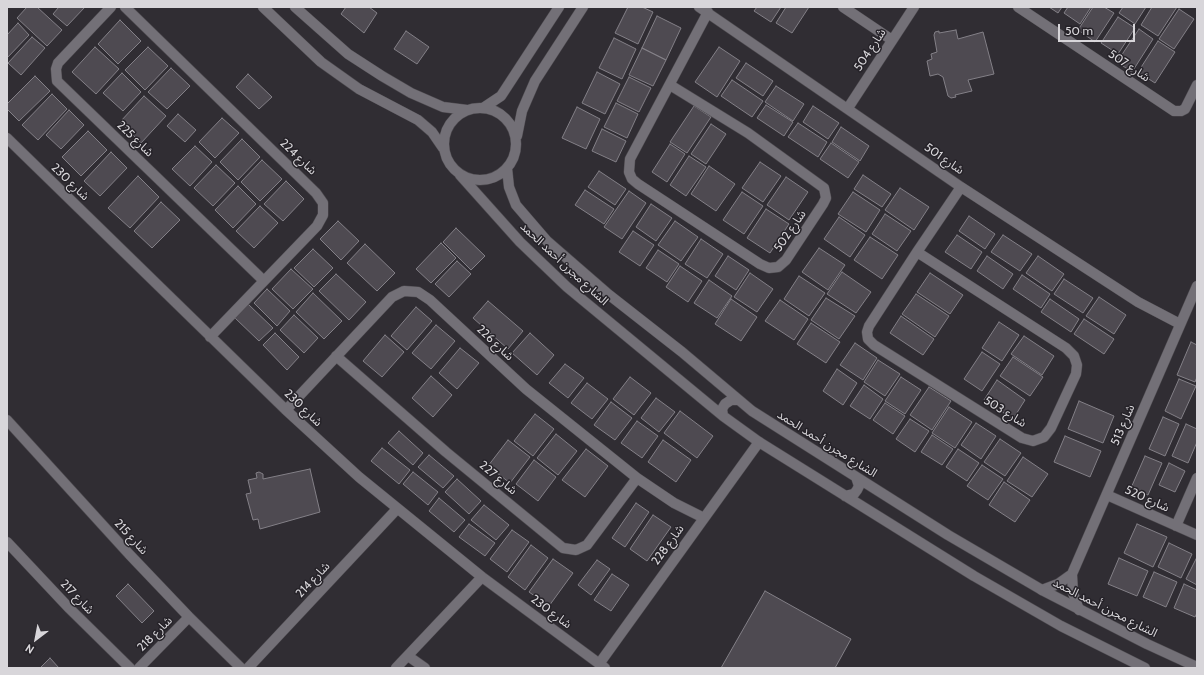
<!DOCTYPE html>
<html>
<head>
<meta charset="utf-8">
<style>
	body { margin:0 }
	#map { position:relative; width:1204px; height:675px; overflow:hidden; background:#302d33; font-family:Cabin,sans-serif }
	canvas { display:block }
	.frame { position:absolute; inset:0; border:8px solid #d8d6da; pointer-events:none }
	.north { position:absolute; left:16px; top:619px; width:40px; height:40px; -webkit-text-stroke:3px #262329; paint-order:stroke; rotate:212deg; font-size:11px; font-weight:700; line-height:16px; text-align:center; color:#d8d6da }
	.north::after { content:''; display:block; margin:auto; width:14px; height:18px; background:#d8d6da; clip-path:polygon(50% 0,100% 100%,50% 72%,0 100%) }
	.scale { position:absolute; left:1058px; top:24px; width:77px; height:18px; box-sizing:border-box; border:2px solid #d8d6da; border-top:0; padding-left:5px; font-size:12px; line-height:14px; white-space:nowrap; color:#d8d6da; -webkit-text-stroke:3px #262329; paint-order:stroke }
</style>
</head>
<body>
<div id="map">
<canvas width="1204" height="675"></canvas>
<div class="frame"></div>
<div class="north">N</div>
<div class="scale">50 m</div>
</div>
<script>
const context = document.querySelector('canvas').getContext('2d');
context.lineJoin = 'round';
function fill(path, color) { context.fillStyle = color; context.fill(path, 'evenodd'); }
const shape = rows => new Path2D(rows.map(r => 'M' + r).join(''));
function stroke(path, color, width, dash) { context.strokeStyle = color; context.lineWidth = width; context.lineCap = dash ? 'butt' : 'round'; context.setLineDash(dash || []); context.stroke(path); }
function drawText(font, color, halo, rows, align = 'center') {
  context.font = font + ' Cabin,"Noto Sans Arabic",sans-serif'; context.lineWidth = 3; context.setLineDash([]); context.textBaseline = 'middle'; context.strokeStyle = halo; context.fillStyle = color; for (const [text, x, y, turn = 0] of rows) {
    context.save(); context.translate(x, y); context.rotate((+turn || 0) * Math.PI / 180); context.textAlign = isNaN(turn) ? turn : align; if (halo) context.strokeText(text, 0, 0); context.fillText(text, 0, 0); context.restore();
  }
}
const building = shape([
	[27,7,37,7,62,30,47,46,17,18,27,7],
	[59,7,85,7,67,26,53,14,59,7],
	[346,7,369,7,377,13,364,33,341,14,346,7],
	[628,7,642,7,653,12,638,44,615,33,628,7],
	[757,7,781,7,771,22,754,11,757,7],
	[786,7,809,7,792,33,776,23,786,7],
	[1049,7,1062,7,1058,13,1049,7],
	[1068,7,1091,7,1080,24,1064,13,1068,7],
	[1093,7,1104,7,1114,13,1095,42,1078,30,1093,7],
	[1123,7,1146,7,1135,24,1119,13,1123,7],
	[1152,7,1177,7,1158,36,1141,25,1152,7],
	[1179,9,1194,19,1174,49,1159,39,1179,9],
	[657,16,681,28,666,60,642,48,657,16],
	[1118,17,1135,28,1118,54,1101,43,1118,17],
	[120,20,141,41,118,64,98,44,120,20],
	[18,23,29,35,7,58,7,35,18,23],
	[1139,29,1153,39,1132,72,1117,62,1139,29],
	[956,30,958,39,983,32,994,74,968,80,972,91,955,95,956,97,951,98,948,96,943,77,938,74,930,76,927,61,932,59,931,54,937,52,934,35,935,32,939,31,939,33,956,30],
	[406,31,429,47,417,64,394,49,406,31],
	[32,37,45,48,21,75,8,63,32,37],
	[614,38,636,49,622,79,599,68,614,38],
	[1158,41,1175,52,1155,83,1138,72,1158,41],
	[95,47,119,69,96,94,72,72,95,47],
	[148,47,168,66,145,90,125,70,148,47],
	[719,47,740,61,717,97,695,82,719,47],
	[642,48,666,60,653,86,629,75,642,48],
	[746,63,773,81,763,96,736,78,746,63],
	[171,68,190,86,167,109,148,92,171,68],
	[597,72,620,84,605,114,582,103,597,72],
	[122,73,141,92,123,111,103,93,122,73],
	[248,74,272,97,259,109,236,87,248,74],
	[35,76,50,91,19,121,7,109,7,104,35,76],
	[629,77,651,88,639,112,617,101,629,77],
	[732,80,763,101,752,117,721,96,732,80],
	[776,86,804,104,793,121,765,102,776,86],
	[52,94,67,109,38,140,22,125,52,94],
	[144,96,166,116,141,143,120,122,144,96],
	[616,103,638,114,627,138,604,127,616,103],
	[766,105,793,122,784,136,757,118,766,105],
	[694,106,711,117,687,153,670,142,694,106],
	[813,106,839,123,828,139,803,122,813,106],
	[577,107,600,119,586,149,562,138,577,107],
	[69,110,84,125,61,149,46,135,69,110],
	[178,114,196,130,185,142,167,126,178,114],
	[222,118,239,133,215,158,199,142,222,118],
	[798,123,827,142,818,157,788,137,798,123],
	[711,124,726,134,706,164,691,154,711,124],
	[841,127,869,146,860,161,832,142,841,127],
	[602,129,626,141,616,162,592,151,602,129],
	[88,131,107,150,81,176,62,157,88,131],
	[242,139,260,157,238,180,220,162,242,139],
	[831,143,859,162,848,178,820,159,831,143],
	[670,144,685,154,667,182,652,172,670,144],
	[195,146,212,162,190,186,172,169,195,146],
	[111,152,127,168,100,196,84,181,111,152],
	[689,156,706,167,686,196,670,185,689,156],
	[262,160,282,179,260,201,241,182,262,160],
	[760,162,781,176,763,202,742,188,760,162],
	[216,165,235,183,213,206,194,188,216,165],
	[709,166,735,184,716,211,691,194,709,166],
	[599,171,626,189,615,205,588,187,599,171],
	[863,175,891,194,882,207,854,189,863,175],
	[138,176,159,197,130,228,108,208,138,176],
	[786,177,808,192,789,220,767,205,786,177],
	[286,181,304,199,283,221,264,204,286,181],
	[238,186,256,204,233,228,215,210,238,186],
	[900,188,929,207,914,230,885,210,900,188],
	[585,190,614,209,604,224,575,205,585,190],
	[629,191,646,203,622,239,604,227,629,191],
	[742,192,763,206,744,234,723,220,742,192],
	[853,192,880,210,866,232,838,214,853,192],
	[161,202,180,220,152,248,134,231,161,202],
	[651,204,672,218,656,241,636,227,651,204],
	[260,206,278,223,254,248,236,231,260,206],
	[766,209,789,224,770,253,747,238,766,209],
	[885,214,911,231,897,251,872,234,885,214],
	[969,216,995,234,985,249,959,231,969,216],
	[839,217,865,235,850,257,824,239,839,217],
	[338,221,359,241,341,260,320,239,338,221],
	[675,221,698,237,681,261,658,245,675,221],
	[456,228,485,256,471,270,443,242,456,228],
	[633,231,654,245,640,266,619,252,633,231],
	[957,235,982,252,971,269,945,252,957,235],
	[1003,235,1032,254,1020,271,991,252,1003,235],
	[870,237,898,255,882,279,854,260,870,237],
	[701,239,723,254,707,278,685,264,701,239],
	[441,243,456,258,431,283,416,269,441,243],
	[365,244,395,273,377,291,347,263,365,244],
	[819,248,845,265,828,290,802,272,819,248],
	[313,249,333,268,314,287,294,268,313,249],
	[658,250,679,264,667,282,646,268,658,250],
	[728,256,749,270,736,290,715,276,728,256],
	[987,256,1013,274,1003,289,977,271,987,256],
	[1038,256,1064,274,1052,291,1026,273,1038,256],
	[457,261,471,274,449,297,435,284,457,261],
	[680,266,702,281,688,302,666,287,680,266],
	[291,269,313,289,293,309,272,289,291,269],
	[842,272,871,292,856,313,827,294,842,272],
	[750,273,773,289,757,312,734,297,750,273],
	[930,273,963,295,950,314,917,292,930,273],
	[336,274,366,302,349,320,319,291,336,274],
	[1022,275,1050,294,1041,308,1013,289,1022,275],
	[799,276,825,293,809,316,784,299,799,276],
	[1064,279,1093,298,1083,313,1054,294,1064,279],
	[709,280,732,296,717,318,694,303,709,280],
	[267,289,290,311,277,326,254,303,267,289],
	[313,293,342,321,324,339,296,312,313,293],
	[916,294,949,316,935,337,902,314,916,294],
	[1099,297,1126,315,1114,334,1086,316,1099,297],
	[826,298,855,316,839,339,811,320,826,298],
	[731,299,757,317,741,341,715,324,731,299],
	[1050,299,1079,319,1071,332,1041,312,1050,299],
	[780,300,808,319,794,340,765,321,780,300],
	[488,301,523,331,508,349,473,318,488,301],
	[248,304,273,328,259,341,235,318,248,304],
	[416,307,432,321,407,350,391,336,416,307],
	[294,315,318,338,304,353,280,330,294,315],
	[901,316,934,339,923,355,890,333,901,316],
	[1084,319,1114,339,1104,354,1074,334,1084,319],
	[999,322,1019,335,1002,361,982,348,999,322],
	[811,323,840,342,826,363,797,344,811,323],
	[436,325,455,341,431,369,412,353,436,325],
	[275,333,299,357,287,370,263,345,275,333],
	[530,333,554,355,537,375,512,353,530,333],
	[385,335,404,352,382,377,363,361,385,335],
	[1024,336,1054,356,1042,375,1011,354,1024,336],
	[1191,342,1197,345,1197,377,1195,382,1177,375,1191,342],
	[855,343,877,358,863,380,840,365,855,343],
	[460,348,479,363,457,389,439,373,460,348],
	[982,352,1000,364,982,391,964,379,982,352],
	[1013,357,1043,377,1030,396,1000,376,1013,357],
	[878,360,900,374,885,396,864,382,878,360],
	[565,364,584,378,568,398,549,383,565,364],
	[837,369,857,383,843,405,823,391,837,369],
	[431,376,452,395,433,417,412,398,431,376],
	[630,377,651,393,634,415,613,399,630,377],
	[901,377,921,390,905,414,885,401,901,377],
	[1179,379,1196,386,1181,419,1165,411,1179,379],
	[997,380,1025,400,1013,419,984,400,997,380],
	[587,383,608,399,592,419,571,403,587,383],
	[864,385,883,399,870,419,850,406,864,385],
	[929,387,951,401,932,430,910,415,929,387],
	[656,398,675,412,659,432,641,418,656,398],
	[1079,401,1114,416,1103,443,1068,429,1079,401],
	[611,402,632,418,615,440,594,425,611,402],
	[885,403,905,416,893,434,873,420,885,403],
	[949,407,972,422,955,448,932,433,949,407],
	[680,411,713,436,697,458,664,433,680,411],
	[535,414,554,429,533,456,514,441,535,414],
	[1163,417,1179,424,1165,456,1149,449,1163,417],
	[910,419,929,431,915,452,896,439,910,419],
	[637,421,658,436,642,458,621,443,637,421],
	[976,423,996,436,981,459,961,445,976,423],
	[1186,424,1197,429,1197,442,1188,463,1172,456,1186,424],
	[399,431,423,453,413,465,388,443,399,431],
	[556,434,577,451,558,475,537,458,556,434],
	[932,435,953,449,942,465,921,452,932,435],
	[1065,436,1101,451,1090,477,1054,462,1065,436],
	[1000,439,1021,453,1005,476,984,462,1000,439],
	[508,440,530,457,510,483,488,466,508,440],
	[663,440,691,460,676,482,648,462,663,440],
	[382,448,410,470,399,484,371,461,382,448],
	[586,449,608,466,585,497,562,480,586,449],
	[958,449,979,463,967,481,946,467,958,449],
	[429,455,454,476,443,488,418,467,429,455],
	[1145,456,1162,463,1148,495,1131,488,1145,456],
	[1023,457,1048,474,1032,497,1007,481,1023,457],
	[534,460,556,477,538,501,516,484,534,460],
	[1169,463,1185,471,1175,492,1159,485,1169,463],
	[982,465,1003,479,988,500,967,486,982,465],
	[310,469,320,512,260,529,258,519,253,520,246,494,251,493,248,480,257,478,256,473,259,472,263,474,263,479,310,469],
	[413,472,438,492,428,505,403,484,413,472],
	[457,479,481,501,469,514,445,492,457,479],
	[1004,482,1030,500,1015,522,989,505,1004,482],
	[439,498,465,520,454,532,429,511,439,498],
	[636,503,649,512,625,547,612,538,636,503],
	[484,505,509,525,496,540,471,520,484,505],
	[653,515,671,527,647,561,630,549,653,515],
	[469,524,495,543,485,556,459,537,469,524],
	[1137,524,1167,537,1153,567,1124,553,1137,524],
	[512,530,529,542,507,572,490,559,512,530],
	[1169,543,1192,554,1181,578,1158,567,1169,543],
	[531,545,548,558,525,590,508,577,531,545],
	[1197,557,1197,585,1186,579,1197,557],
	[1119,558,1148,571,1137,596,1108,584,1119,558],
	[553,559,573,573,549,606,529,592,553,559],
	[597,560,610,569,591,595,578,585,597,560],
	[1154,572,1177,582,1166,607,1143,597,1154,572],
	[612,574,629,585,611,611,594,600,612,574],
	[128,584,154,611,142,623,116,596,128,584],
	[1184,584,1197,590,1197,613,1195,617,1174,608,1184,584],
	[765,591,851,639,835,668,721,668,765,591],
	[50,658,59,668,40,668,50,658]
]);
fill(building, '#4e4a51');
stroke(building, '#838087', 1);
const street = shape([
	[111,7,58,63,56,69,57,81,264,281],
	[125,7,316,193,323,203,323,215,317,226,210,337],
	[699,7,961,187,1138,302,1180,324],
	[843,7,892,40],
	[1018,7,1174,111,1181,111,1185,109,1197,85],
	[670,85,748,133,824,188,826,198,823,204,786,260,778,267,769,268,760,264,638,184,632,179,629,172,630,159,708,12],
	[848,108,914,7],
	[7,138,286,410,359,477,482,577,605,668],
	[917,252,1066,348,1074,356,1077,365,1076,374,1051,428,1044,437,1033,441,1022,438,874,345,868,339,867,332,869,326,917,252,961,187],
	[336,356,446,452,563,548,576,550,587,545,637,478],
	[286,410,392,297,404,291,418,292,430,300,526,389,637,478,674,503,704,518],
	[7,420,129,554,189,617,241,668],
	[1107,495,1197,535],
	[1176,526,1197,478],
	[7,542,69,608,130,668],
	[1042,590,1058,584,1072,574],
	[1079,610,1073,593,1072,574,1197,286],
	[408,656,425,668],
	[599,664,759,442],
	[139,668,189,617],
	[248,668,396,510],
	[396,668,482,577]
]);
const secondary = shape([
	[263,7,321,62,359,89,418,120,432,132,443,148],
	[295,7,348,54,382,76,411,93,443,107,467,110],
	'444 144a36 36 0 1 1 72 0a36 36 0 1 1-72 0Z',
	[483,108,501,96,559,7],
	[517,136,522,111,535,81,583,7],
	[507,168,509,187,516,205,547,241,608,294,682,352,752,411,948,535,1042,590,1147,644,1197,667],
	[460,175,520,242,567,287,723,416,759,442,974,576,1061,626,1145,668],
	[723,416,722,409,725,404,731,400,737,400],
	[845,496,854,494,857,490,859,486,856,477]
]);
stroke(street, '#4e4b50', 11);
stroke(secondary, '#4e4b50', 11);
stroke(street, '#737077', 10);
stroke(secondary, '#737077', 10);
drawText('12px', '#d8d6da', '#262329', [
	["شارع 504",870,50,-57],
	["شارع 507",1129,66,34],
	["شارع 225",135,139,44],
	["شارع 224",298,157,44],
	["شارع 501",944,159,35],
	["شارع 230",70,182,44],
	["شارع 502",790,231,-56],
	["الشارع مجرن أحمد الحمد",564,264,43],
	["شارع 226",495,343,43],
	["شارع 230",303,408,44],
	["شارع 503",1005,412,32],
	["شارع 513",1123,425,-67],
	["الشارع مجرن أحمد الحمد",827,444,32],
	["شارع 227",498,478,40],
	["شارع 520",1147,499,24],
	["شارع 215",131,537,47],
	["شارع 228",668,545,-54],
	["شارع 214",313,580,-47],
	["شارع 217",77,597,46],
	["الشارع مجرن أحمد الحمد",1105,608,27],
	["شارع 230",551,612,37],
	["شارع 218",155,634,-45]
]);
</script>
</body>
</html>
